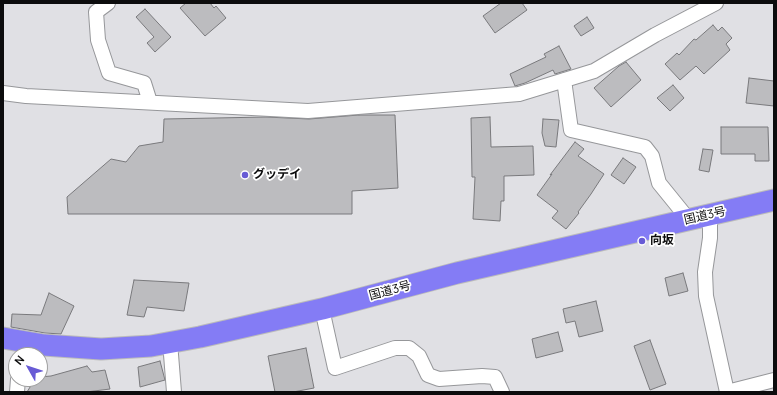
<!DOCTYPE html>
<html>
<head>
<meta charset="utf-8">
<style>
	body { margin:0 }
	#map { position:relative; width:777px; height:395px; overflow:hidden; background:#e0e0e4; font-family:Manrope,sans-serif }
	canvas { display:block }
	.frame { position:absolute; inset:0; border:4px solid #0c0c0d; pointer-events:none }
	.north { position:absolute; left:8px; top:347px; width:40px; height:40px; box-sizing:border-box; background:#fff; border:1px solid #9e9e9e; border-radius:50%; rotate:309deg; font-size:11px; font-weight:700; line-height:16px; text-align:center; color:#0c0c0d }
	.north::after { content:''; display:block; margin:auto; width:14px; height:18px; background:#685bd5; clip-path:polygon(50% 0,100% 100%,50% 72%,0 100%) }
</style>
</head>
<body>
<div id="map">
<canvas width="777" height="395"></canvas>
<div class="frame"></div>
<div class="north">N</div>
</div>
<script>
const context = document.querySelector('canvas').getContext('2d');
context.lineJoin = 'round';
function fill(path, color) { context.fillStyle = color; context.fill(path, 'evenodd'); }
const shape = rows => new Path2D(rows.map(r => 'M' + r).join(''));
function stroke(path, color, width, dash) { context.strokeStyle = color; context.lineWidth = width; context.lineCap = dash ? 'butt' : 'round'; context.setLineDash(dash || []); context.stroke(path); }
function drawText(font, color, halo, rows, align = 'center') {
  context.font = font + ' Manrope,"Noto Sans JP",sans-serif'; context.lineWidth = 3.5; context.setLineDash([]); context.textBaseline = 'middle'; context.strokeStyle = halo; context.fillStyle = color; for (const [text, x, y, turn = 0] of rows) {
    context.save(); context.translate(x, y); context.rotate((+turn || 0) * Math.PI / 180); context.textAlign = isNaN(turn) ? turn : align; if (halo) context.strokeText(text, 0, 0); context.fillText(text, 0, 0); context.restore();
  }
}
const building = shape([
	[186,3,210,3,214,8,216,6,226,18,205,36,180,8,186,3],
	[501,3,522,3,527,10,495,33,483,16,501,3],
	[145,9,171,37,155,52,147,43,154,37,136,17,145,9],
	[587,17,594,28,581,36,574,26,587,17],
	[713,25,718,31,722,27,732,38,726,44,730,50,704,74,696,66,680,80,665,64,677,53,679,55,694,39,696,40,713,25],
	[559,46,571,69,555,74,553,70,525,83,515,86,510,74,546,57,544,54,559,46],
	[626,62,641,80,611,107,594,88,619,66,626,62],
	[749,78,774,81,774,106,746,103,749,78],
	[673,85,684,98,670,111,657,98,673,85],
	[359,115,395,115,398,188,352,191,352,214,68,214,67,197,111,159,126,162,139,146,163,142,164,119,266,117,309,119,359,115],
	[490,117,491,147,533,146,534,175,504,176,504,201,501,201,500,221,473,219,475,177,472,177,471,118,490,117],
	[543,119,559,120,556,147,545,146,542,133,543,119],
	[721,127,768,127,769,161,755,161,755,154,721,154,721,127],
	[575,142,584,149,578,156,604,174,591,194,578,212,579,213,566,229,552,218,558,211,537,195,552,174,550,175,575,142],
	[703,149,713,150,709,172,699,170,703,149],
	[623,158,636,167,624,184,611,175,623,158],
	[683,273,688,291,669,296,665,278,683,273],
	[134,280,189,283,184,311,147,307,144,317,127,315,134,280],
	[49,293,74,306,61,334,45,333,11,327,12,314,41,315,49,293],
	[596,301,603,331,579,337,575,321,566,323,563,309,596,301],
	[558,332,563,351,536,358,532,339,558,332],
	[650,340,666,384,650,390,634,346,650,340],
	[306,348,314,388,293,392,275,392,268,356,306,348],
	[160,361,165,380,140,387,138,367,160,361],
	[87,366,92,372,105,370,110,389,86,392,27,392,35,379,40,379,40,377,51,376,87,366]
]);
fill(building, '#bcbcbf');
stroke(building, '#79797c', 1);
const minor = shape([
	[108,3,96,12,98,40,109,73,144,83,150,102],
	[564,80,571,130,645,147,652,156,659,183,689,220],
	[3,93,26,96,308,111,519,94,594,71,655,35,716,3],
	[710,215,710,238,705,272,706,296,727,392],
	[322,309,335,368,395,348,409,348,419,356,428,375,439,379,482,376,495,377,502,392],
	[170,342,174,392],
	[17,392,18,379],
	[727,392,774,380]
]);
const highway = shape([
	[3,338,44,345,101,349,151,346,200,337,322,309,457,273,774,200]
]);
stroke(minor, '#96979a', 16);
stroke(highway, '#bbb', 23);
stroke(minor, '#fff', 14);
stroke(highway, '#847cf5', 21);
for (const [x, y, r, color] of [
	[245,175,4,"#685bd5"],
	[642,241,4,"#685bd5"]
]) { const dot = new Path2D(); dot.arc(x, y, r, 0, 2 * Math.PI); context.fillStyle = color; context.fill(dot); stroke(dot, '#fff', 1.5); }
drawText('bold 12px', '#0c0c0d', '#fff', [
	["グッデイ",253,175],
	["向坂",650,241]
], 'left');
drawText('12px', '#0c0c0d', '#fff', [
	["国道3号",705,216,-13],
	["国道3号",390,291,-15]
]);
</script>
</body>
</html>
